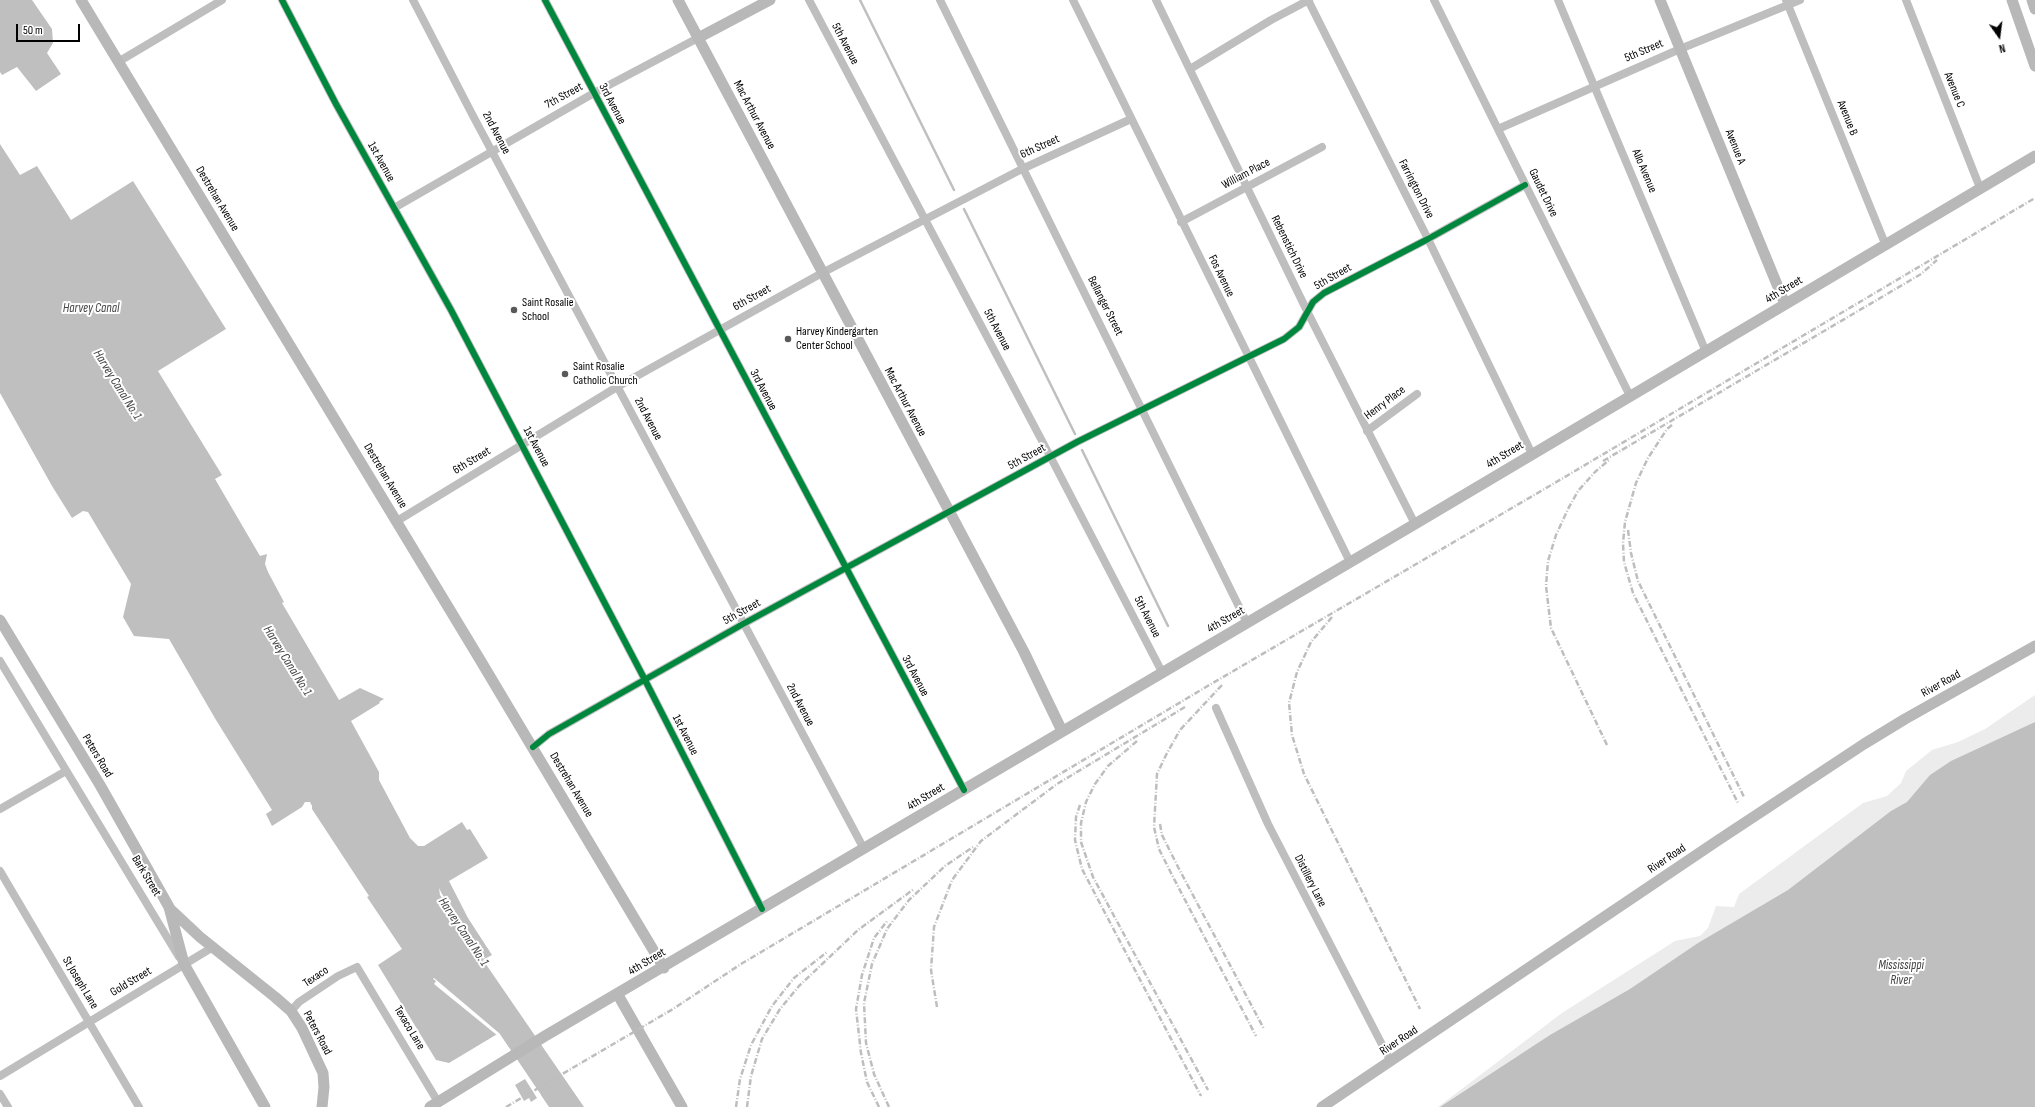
<!DOCTYPE html>
<html>
<head>
<meta charset="utf-8">
<style>
	body { margin:0 }
	#map { position:relative; width:2035px; height:1107px; overflow:hidden; background:#fff; font-family:"Sofia Sans Condensed",sans-serif }
	canvas { display:block }
	.north { position:absolute; left:1979px; top:16px; width:40px; height:40px; -webkit-text-stroke:3px #fff; paint-order:stroke; rotate:166deg; font-size:11px; font-weight:700; line-height:16px; text-align:center; color:#000 }
	.north::after { content:''; display:block; margin:auto; width:14px; height:18px; background:#000; clip-path:polygon(50% 0,100% 100%,50% 72%,0 100%) }
	.scale { position:absolute; left:16px; top:24px; width:64px; height:18px; box-sizing:border-box; border:2px solid #000; border-top:0; padding-left:5px; font-size:12px; line-height:14px; white-space:nowrap; color:#000; -webkit-text-stroke:3px #fff; paint-order:stroke }
</style>
</head>
<body>
<div id="map">
<canvas width="2035" height="1107"></canvas>
<div class="north">N</div>
<div class="scale">50 m</div>
</div>
<script>
const context = document.querySelector('canvas').getContext('2d');
context.lineJoin = 'round';
function fill(path, color) { context.fillStyle = color; context.fill(path, 'evenodd'); }
const shape = rows => new Path2D(rows.map(r => 'M' + r).join(''));
function stroke(path, color, width, dash) { context.strokeStyle = color; context.lineWidth = width; context.lineCap = dash ? 'butt' : 'round'; context.setLineDash(dash || []); context.stroke(path); }
function drawText(font, color, halo, rows, align = 'center') {
  context.font = font + ' "Sofia Sans Condensed",sans-serif'; context.lineWidth = 4; context.setLineDash([]); context.textBaseline = 'middle'; context.strokeStyle = halo; context.fillStyle = color; for (const [text, x, y, turn = 0] of rows) {
    context.save(); context.translate(x, y); context.rotate((+turn || 0) * Math.PI / 180); context.textAlign = isNaN(turn) ? turn : align; if (halo) context.strokeText(text, 0, 0); context.fillText(text, 0, 0); context.restore();
  }
}
fill(shape([
	[2035,695,2035,727,1893,824,1466,1107,1438,1107,1562,1013,1675,941,1700,936,1708,928,1716,906,1734,907,1739,894,1863,803,1887,796,1901,783,1906,771,1932,750,1958,742,1985,729]
]), '#ececec');
fill(shape([
	[0,0,32,0,52,29,53,43,47,53,61,74,36,91,17,67,2,75,0,72],
	[0,144,20,175,37,166,71,220,133,181,226,329,158,371,222,475,215,479,260,556,267,554,265,564,268,572,284,602,282,603,339,700,360,688,384,699,379,702,380,703,351,721,379,772,379,780,410,838,418,846,424,846,462,822,467,830,470,829,488,858,449,881,468,918,492,955,483,960,584,1107,549,1107,499,1033,449,1063,436,1060,378,965,402,949,367,897,369,896,312,809,312,806,310,802,305,802,302,807,272,826,266,814,272,810,216,720,169,639,134,636,123,617,131,584,88,512,83,511,72,518,52,486,0,393],
	[2035,722,2035,1107,1440,1107,1550,1035,1630,989,1698,943,1788,890,1891,811,1907,802,1930,775,1951,761],
	[525,1079,537,1098,531,1102,529,1098,524,1101,515,1085]
]), '#bfbfbf');
fill(shape([
	[439,888,442,894,485,958,483,959,440,895],
	[434,978,499,1033,541,1095,540,1096,498,1036,434,984,436,981,433,979]
]), '#fff');
stroke(shape([
	[860,0,954,190],
	[964,209,1075,434],
	[1082,450,1168,626]
]), '#bfbfbf', 2.5);
stroke(shape([
	[282,0,336,104,451,310,645,680,762,909],
	[413,0,472,114,864,849],
	[545,0,964,790],
	[809,0,1050,456,1162,672],
	[940,0,1247,623],
	[1073,0,1350,562],
	[1156,0,1307,311,1415,524],
	[1308,0,1428,239,1532,454],
	[1434,0,1630,396],
	[1558,0,1706,352],
	[1786,0,1886,246],
	[1906,0,1980,188],
	[118,62,222,0],
	[1190,69,1271,20,1309,0],
	[1498,129,1680,49,1800,0],
	[394,208,594,93,698,38],
	[1181,222,1322,147],
	[1367,431,1417,394],
	[397,521,617,387,822,273,1022,169,1131,119],
	[0,661,179,957],
	[1216,708,1268,824,1391,1062],
	[533,747,549,734,743,624,1077,442,1284,339,1299,327,1313,302,1324,293,1428,239,1525,185],
	[0,809,66,771],
	[0,871,139,1107],
	[291,1011,299,1002,338,976,357,967,438,1102],
	[0,1076,213,947],
	[0,1094,8,1107]
]), '#bebebe', 8);
stroke(shape([
	[81,0,479,658,664,968],
	[678,0,1024,652,1062,731],
	[1660,0,1785,304],
	[2012,0,2035,66],
	[2032,0,2035,9],
	[698,38,770,0],
	[0,620,100,785,169,907,184,964,265,1107],
	[169,908,200,937,275,997,291,1011,302,1028,323,1073,324,1087,322,1107],
	[618,995,682,1107],
	[430,1107,545,1036,1415,524,2035,156],
	[1322,1107,1717,841,1864,744,1905,719,2035,646]
]), '#b8b8b8', 11);
stroke(shape([
	[1672,425,1667,429,1648,458,1636,483,1625,522,1623,543,1624,562,1633,593,1738,803],
	[1603,461,1921,274,1937,260],
	[1628,530,1631,553,1638,581,1744,797],
	[1332,617,1311,642,1297,672,1289,703,1292,735,1304,774,1420,1009],
	[1222,685,1180,730,1166,755,1157,774,1154,827,1159,849,1171,873,1256,1036],
	[1137,741,1108,766,1095,784,1086,802,1081,823,1081,842,1093,877,1208,1090],
	[1607,745,1551,628,1546,586,1548,561,1556,535,1568,509,1578,491,1595,472,1609,460],
	[1080,805,1076,817,1075,840,1082,869,1201,1096],
	[1160,824,1162,835,1178,867,1264,1029],
	[937,1007,931,970,934,927,952,880,981,841,1057,784,1185,707],
	[506,1107,673,1009,741,964,1206,687,1553,484,2035,198],
	[736,1107,740,1079,751,1045,772,1006,794,978,827,952],
	[747,1107,751,1076,762,1039,780,1009,799,986,858,930,914,889],
	[879,1107,867,1082,861,1053,856,1009,862,975,874,938,888,920],
	[889,1107,874,1074,866,1043,864,1003,872,964,887,929,909,900,945,866,973,847]
]), '#bebebe', 2.5, [6, 2, 1, 2]);
stroke(shape([
	[282,0,336,104,451,310,645,680,762,909],
	[545,0,964,790],
	[533,747,549,734,743,624,1077,442,1284,339,1299,327,1313,302,1324,293,1428,239,1525,185]
]), '#00873e', 6);
for (const [x, y, r, color] of [
	[514,310,4,"#595959"],
	[788,339,4,"#595959"],
	[565,374,4,"#595959"]
]) { const dot = new Path2D(); dot.arc(x, y, r, 0, 2 * Math.PI); context.fillStyle = color; context.fill(dot); stroke(dot, '#fff', 1.5); }
drawText('12px', '#000', '#fff', [
	["5th Avenue",845,44,62],
	["5th Street",1644,51,-23],
	["Avenue C",1954,90,68],
	["7th Street",564,96,-29],
	["3rd Avenue",612,104,62],
	["Mac Arthur Avenue",754,115,62],
	["Avenue B",1847,118,68],
	["2nd Avenue",496,133,62],
	["6th Street",1040,147,-24],
	["Avenue A",1735,147,68],
	["1st Avenue",381,162,61],
	["Allo Avenue",1644,171,67],
	["William Place",1246,174,-28],
	["Farrington Drive",1416,189,63],
	["Gaudet Drive",1543,193,64],
	["Destrehan Avenue",217,199,59],
	["Rebenstich Drive",1289,247,64],
	["Fos Avenue",1221,276,64],
	["5th Street",1333,277,-30],
	["4th Street",1784,290,-31],
	["6th Street",752,298,-29],
	["Bellanger Street",1105,306,63],
	["5th Avenue",997,330,62],
	["3rd Avenue",763,390,62],
	["Mac Arthur Avenue",905,402,62],
	["Henry Place",1385,403,-37],
	["2nd Avenue",648,419,62],
	["1st Avenue",536,447,62],
	["4th Street",1505,455,-31],
	["5th Street",1027,457,-29],
	["6th Street",472,461,-31],
	["Destrehan Avenue",385,476,59],
	["5th Street",742,612,-29],
	["5th Avenue",1147,617,63],
	["4th Street",1226,620,-30],
	["3rd Avenue",915,676,62],
	["River Road",1941,684,-29],
	["2nd Avenue",800,705,62],
	["1st Avenue",685,735,63],
	["Peters Road",97,756,59],
	["Destrehan Avenue",571,785,59],
	["4th Street",926,797,-31],
	["River Road",1667,859,-34],
	["Bark Street",146,876,59],
	["Distillery Lane",1310,881,63],
	["4th Street",647,962,-31],
	["Texaco",316,977,-34],
	["Gold Street",131,982,-31],
	["St Joseph Lane",80,983,59],
	["Texaco Lane",409,1028,59],
	["Peters Road",317,1033,62],
	["River Road",1399,1041,-34]
]);
drawText('12px', '#000', '#fff', [
	["Saint Rosalie",522,303],
	["School",522,317],
	["Harvey Kindergarten",796,332],
	["Center School",796,346],
	["Saint Rosalie",573,367],
	["Catholic Church",573,381]
], 'left');
drawText('italic 13px', '#444', '#fff', [
	["Harvey Canal",91,309],
	["Harvey Canal No. 1",117,385,58],
	["Harvey Canal No. 1",287,661,58],
	["Harvey Canal No. 1",463,932,56],
	["Mississippi",1901,966],
	["River",1901,981]
]);
</script>
</body>
</html>
